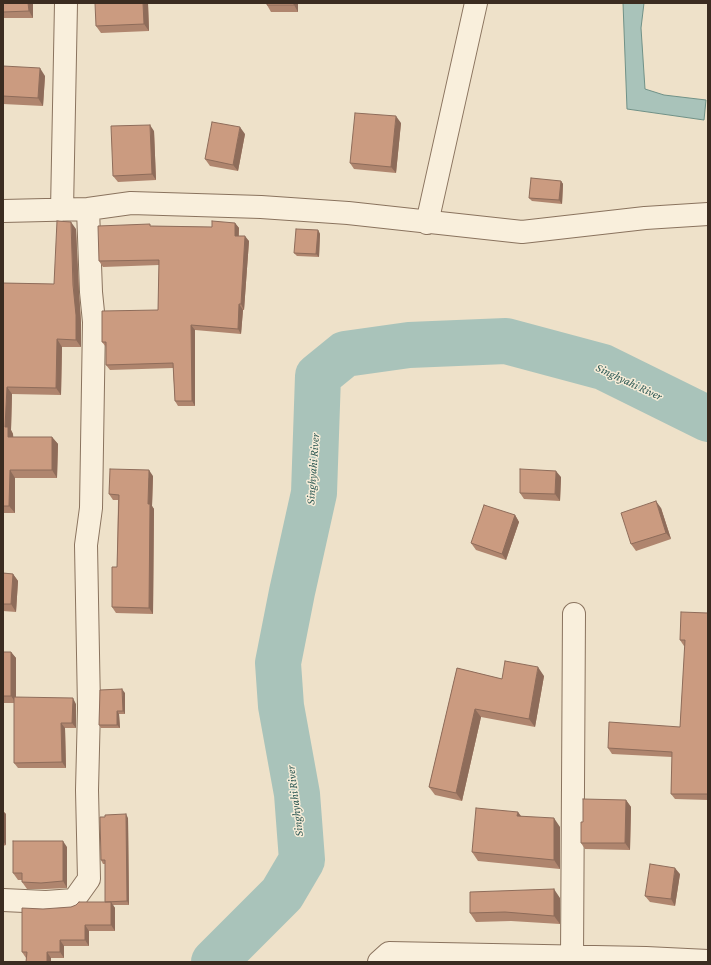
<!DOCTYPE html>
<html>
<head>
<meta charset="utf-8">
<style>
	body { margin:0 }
	#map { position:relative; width:711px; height:965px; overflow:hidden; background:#eee1c9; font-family:"Crimson Pro",serif }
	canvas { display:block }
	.frame { position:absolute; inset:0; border:4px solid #3b2c21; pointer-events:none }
</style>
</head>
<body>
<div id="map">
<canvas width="711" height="965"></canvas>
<div class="frame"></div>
</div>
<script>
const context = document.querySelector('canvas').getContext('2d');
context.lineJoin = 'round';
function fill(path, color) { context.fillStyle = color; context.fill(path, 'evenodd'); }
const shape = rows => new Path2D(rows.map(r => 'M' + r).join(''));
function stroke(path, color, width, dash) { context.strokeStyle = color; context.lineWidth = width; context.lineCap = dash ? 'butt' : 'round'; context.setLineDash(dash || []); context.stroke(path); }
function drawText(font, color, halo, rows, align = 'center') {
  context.font = font + ' "Crimson Pro",serif'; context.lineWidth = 3; context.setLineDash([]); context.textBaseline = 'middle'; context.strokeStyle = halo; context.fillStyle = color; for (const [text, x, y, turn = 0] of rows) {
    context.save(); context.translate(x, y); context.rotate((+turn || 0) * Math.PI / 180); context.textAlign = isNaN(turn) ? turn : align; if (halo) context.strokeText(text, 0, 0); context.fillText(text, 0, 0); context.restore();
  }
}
const water = shape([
	[623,3,644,3,641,28,645,89,664,95,706,100,704,120,627,109,623,3]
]);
fill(water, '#a9c3ba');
stroke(water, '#709187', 1);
stroke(shape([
	[214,962,282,894,302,860,297,794,281,706,278,663,292,592,314,493,318,376,345,354,409,345,506,341,603,367,708,419]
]), '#a9c3ba', 46);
const minor = shape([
	[62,210,66,3],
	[3,211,88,209,131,203,261,207,348,213,522,232,645,218,708,214],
	[427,223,476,3],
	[3,900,46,902,74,900,89,879,87,790,89,708,86,545,91,508,94,322,91,292,88,209],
	[572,957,574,614],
	[379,962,389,953,646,958,708,961]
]);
stroke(minor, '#8a735e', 24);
stroke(minor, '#f9efdc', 22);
fill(shape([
	[3,3,33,3,33,18,3,18],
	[148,3,149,31,101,33,96,26],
	[267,3,298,3,298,12,271,12,267,5],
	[3,66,45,76,43,106,3,104],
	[401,123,396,173,354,169,350,163],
	[154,131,156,180,118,182,113,176],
	[245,134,238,171,210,166,205,159],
	[561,181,563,184,562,204,532,201,529,198],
	[235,223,239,228,239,236,249,241,244,310,243,310,241,334,195,330,195,406,178,406,175,401,173,368,110,370,106,365,106,347,102,342,158,310,159,265,103,267,99,261,151,226,212,227],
	[76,229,79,292,81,323,81,347,62,347,61,395,12,394,11,430,13,434,13,437,52,437,58,444,57,478,15,478,15,513,3,513,3,283,54,284],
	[318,230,320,234,319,257,297,256,294,253],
	[153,476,152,506,154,509,153,614,116,613,112,607,117,567,118,500,113,500,109,494],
	[561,477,560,501,524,499,520,493],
	[661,508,671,539,636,551,631,544],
	[515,515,519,522,506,560,476,550,471,543],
	[3,573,13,574,18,581,16,612,3,611],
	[708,613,708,800,675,799,671,794,672,757,612,754,608,748,680,727,685,646,684,646,680,640],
	[3,652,11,652,16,658,16,697,76,704,76,728,65,728,66,768,18,768,14,763,14,703,3,703],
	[457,668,502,679,544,676,535,727,481,717,462,801,435,795,429,787],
	[125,693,125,714,119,714,120,728,101,728,99,725],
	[626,800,631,807,630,850,585,849,581,843,583,822],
	[3,811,6,814,6,845,3,846],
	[521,816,560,827,560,869,478,861,472,852],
	[128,818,129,905,113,905,115,908,115,931,89,931,89,946,64,946,64,958,51,958,51,962,26,962,26,958,22,952,71,907,106,902,105,864,103,864,101,860],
	[67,847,67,888,46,889,27,889,22,882,22,880,18,880,13,873],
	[680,874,675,906,650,902,645,896],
	[560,898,560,924,511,921,476,922,470,913]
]), '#af856e');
fill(shape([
	[28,3,33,3,33,18,29,11],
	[143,3,148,3,149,31,144,24],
	[294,3,298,3,298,12,294,5],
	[40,68,45,76,43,106,38,98],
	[396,116,401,123,396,173,391,167],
	[150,125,154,131,156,180,152,174],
	[240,127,245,134,238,171,233,165],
	[561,181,563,184,562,204,559,200],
	[71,222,76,229,79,292,81,323,81,347,76,340],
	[235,223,239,228,238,241,235,236],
	[318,230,320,234,319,257,316,254],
	[245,236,249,241,244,310,241,304],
	[239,304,243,310,241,334,238,329],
	[191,325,195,330,195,406,192,401],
	[57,339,62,347,61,395,56,388],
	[7,387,12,394,11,430,13,434,14,444,8,437,5,427],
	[52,437,58,444,57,478,52,470],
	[10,470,15,478,15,513,9,506],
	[149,470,153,476,152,506,154,509,153,614,149,608,148,504],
	[556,471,561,477,560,501,555,494],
	[656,501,661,508,671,539,666,533],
	[515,515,519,522,506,560,502,554],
	[13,574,18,581,16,612,11,604],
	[11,652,16,658,16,703,11,696],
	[538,667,544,676,535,727,529,719],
	[122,689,125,693,125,714,123,711],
	[73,698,76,704,76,728,72,723],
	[475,709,481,717,462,801,456,793],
	[117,711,119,714,120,728,117,725],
	[61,723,65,728,66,768,62,762],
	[626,800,631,807,630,850,625,843],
	[3,811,6,814,6,845,3,841],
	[518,812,524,820,517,816],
	[126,814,128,818,129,905,127,901],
	[554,818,560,827,560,869,554,860],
	[63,841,67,847,67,888,63,881],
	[675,868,680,874,675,906,671,899],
	[554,889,560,898,560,924,554,916],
	[111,902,115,908,115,931,111,925],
	[85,925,89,931,89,946,85,940],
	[60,940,64,946,64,958,60,952],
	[47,952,51,958,51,962,47,962]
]), '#8e6c5a');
const building = shape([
	[3,3,28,3,29,11,3,12,3,3],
	[95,3,143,3,144,24,96,26,95,3],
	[267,3,294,3,294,5,267,5,267,3],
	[3,66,40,68,38,98,3,96,3,66],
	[355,113,396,116,391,167,350,163,355,113],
	[212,122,240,127,233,165,205,159,212,122],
	[150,125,152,174,113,176,111,126,150,125],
	[531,178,561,181,559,200,529,198,531,178],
	[57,221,71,222,73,285,76,315,76,340,57,339,56,388,7,387,5,427,8,427,8,437,52,437,52,470,10,470,9,506,3,506,3,283,54,284,57,221],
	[212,221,235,223,235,236,245,236,241,304,239,304,238,329,191,325,192,401,175,401,173,363,106,365,106,342,102,342,102,311,158,310,159,260,99,261,98,226,150,224,150,226,212,227,212,221],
	[296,229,318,230,316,254,294,253,296,229],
	[110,469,149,470,148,504,150,504,149,608,112,607,112,567,117,567,119,495,109,494,110,469],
	[520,469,556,471,555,494,520,493,520,469],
	[656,501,666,533,631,544,621,513,656,501],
	[484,505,515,515,502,554,471,543,484,505],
	[3,573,13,574,11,604,3,604,3,573],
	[681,612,708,613,708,794,671,794,672,752,608,748,609,722,680,727,685,640,680,640,681,612],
	[3,652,11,652,11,696,3,696,3,652],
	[505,661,538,667,529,719,475,709,456,793,429,787,457,668,502,679,505,661],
	[122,689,123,711,117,711,117,725,99,725,100,690,122,689],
	[14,697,73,698,72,723,61,723,62,762,14,763,14,697],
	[583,799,626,800,625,843,581,843,581,822,583,822,583,799],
	[476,808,518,812,517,816,554,818,554,860,472,852,476,808],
	[126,814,127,901,105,902,105,860,101,860,100,817,105,817,105,815,126,814],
	[13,841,63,841,63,881,41,883,22,882,22,873,13,873,13,841],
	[650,864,675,868,671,899,645,896,650,864],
	[554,889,554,916,505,912,470,913,470,892,554,889],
	[79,902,111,902,111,925,85,925,85,940,60,940,60,952,47,952,47,962,26,962,27,952,22,952,22,908,43,909,71,907,76,905,79,902]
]);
fill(building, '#cb9b80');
stroke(building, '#8e6c5a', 1);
drawText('italic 12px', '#305b56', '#f6ecd8', [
	["Singhyahi River",629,382,25],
	["Singhyahi River",313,469,-86],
	["Singhyahi River",295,801,-97]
]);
</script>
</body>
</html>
